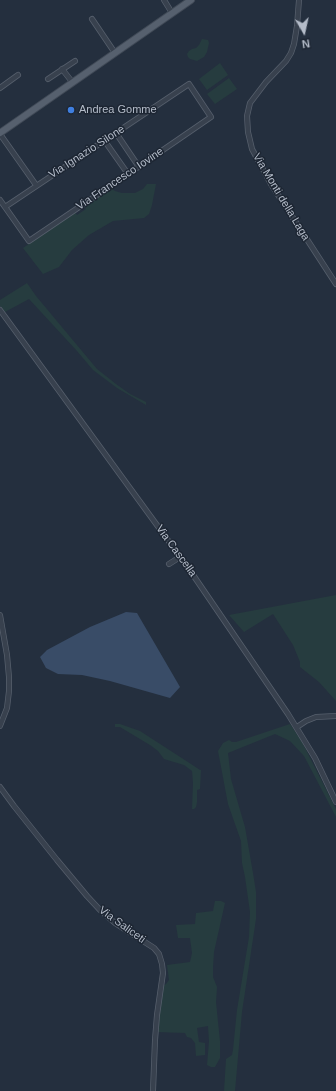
<!DOCTYPE html>
<html>
<head>
<meta charset="utf-8">
<style>
	body { margin:0 }
	#map { position:relative; width:336px; height:1091px; overflow:hidden; background:#242f3e; font-family:Helvetica,sans-serif }
	canvas { display:block }
	.north { position:absolute; left:284px; top:12px; width:40px; height:40px; -webkit-text-stroke:3px #1d2633; paint-order:stroke; rotate:171deg; font-size:11px; font-weight:700; line-height:16px; text-align:center; color:#b4bcc9 }
	.north::after { content:''; display:block; margin:auto; width:14px; height:18px; background:#b4bcc9; clip-path:polygon(50% 0,100% 100%,50% 72%,0 100%) }
</style>
</head>
<body>
<div id="map">
<canvas width="336" height="1091"></canvas>
<div class="north">N</div>
</div>
<script>
const context = document.querySelector('canvas').getContext('2d');
context.lineJoin = 'round';
function fill(path, color) { context.fillStyle = color; context.fill(path, 'evenodd'); }
const shape = rows => new Path2D(rows.map(r => 'M' + r).join(''));
function stroke(path, color, width, dash) { context.strokeStyle = color; context.lineWidth = width; context.lineCap = dash ? 'butt' : 'round'; context.setLineDash(dash || []); context.stroke(path); }
function drawText(font, color, halo, rows, align = 'center') {
  context.font = font + ' Helvetica,sans-serif'; context.lineWidth = 3; context.setLineDash([]); context.textBaseline = 'middle'; context.strokeStyle = halo; context.fillStyle = color; for (const [text, x, y, turn = 0] of rows) {
    context.save(); context.translate(x, y); context.rotate((+turn || 0) * Math.PI / 180); context.textAlign = isNaN(turn) ? turn : align; if (halo) context.strokeText(text, 0, 0); context.fillText(text, 0, 0); context.restore();
  }
}
fill(shape([
	[202,39,208,40,209,43,207,52,204,57,197,61,190,59,188,57,187,54,189,51,192,49,196,48,199,45],
	[220,63,228,75,207,90,199,79],
	[229,78,237,89,215,104,207,94],
	[147,184,156,184,152,205,149,214,144,218,113,221,89,235,72,250,59,267,43,274,23,248,75,212,77,215,86,209,84,206,111,188,115,191,122,193,135,193,143,189],
	[27,283,36,296,97,369,116,384,130,394,146,402,146,405,117,388,93,370,77,351,29,299,5,312,0,306,0,300],
	[336,595,336,701,319,682,300,667,300,662,293,645,273,614,244,632,229,615],
	[115,724,120,724,140,731,191,764,200,770,201,770,200,789,197,790,197,802,196,807,194,809,192,809,193,783,192,771,184,765,164,759,158,751,150,745,120,727,115,727],
	[290,724,301,740,336,809,336,817,304,756,290,741,275,734,228,753,231,779,245,827,253,873,256,892,256,919,242,1012,235,1091,224,1091,226,1059,232,1055,233,1050,237,1010,249,937,250,912,245,877,242,863,241,841,228,804,218,751,223,743,229,740,232,742,236,742],
	[215,901,221,901,225,903,214,952,213,967,213,977,217,987,216,1002,220,1041,220,1058,215,1067,211,1067,207,1065,209,1041,208,1026,197,1028,199,1042,205,1043,205,1055,196,1056,195,1043,191,1038,187,1037,185,1033,156,1032,163,986,166,984,169,980,167,965,190,962,192,953,190,938,178,938,176,925,195,924,196,913,213,911]
]), '#263c3f');
fill(shape([
	[126,612,137,613,180,687,170,698,110,681,82,675,58,674,46,668,40,657,47,650,90,627]
]), '#394c67');
const minor = shape([
	[164,0,172,13],
	[299,0,297,26,294,44,291,53,286,61,266,82,250,103,247,116,248,132,252,149,271,184,336,284],
	[92,19,115,53],
	[62,69,73,83],
	[48,79,75,61],
	[0,88,18,75],
	[116,133,139,167],
	[0,134,36,185],
	[104,140,128,174],
	[0,200,5,207,29,241,128,174,211,117,189,84,5,207],
	[0,310,189,569,288,714,315,758,336,802],
	[169,564,180,557],
	[0,615,7,655,9,677,9,691,7,708,0,726],
	[297,727,306,721,316,717,336,716],
	[0,787,14,806,57,860,87,896,100,910,115,923,154,948,159,954,162,964,163,973,157,1015,155,1040,153,1091]
]);
const major = shape([
	[0,133,191,0]
]);
stroke(minor, '#565f6c', 6);
stroke(major, '#414a57', 8);
stroke(minor, '#38414e', 4.5);
stroke(major, '#56606e', 6);
for (const [x, y, r, color] of [
	[71,110,4,"#3f7fe0"]
]) { const dot = new Path2D(); dot.arc(x, y, r, 0, 2 * Math.PI); context.fillStyle = color; context.fill(dot); stroke(dot, '#1d2633', 1.5); }
drawText('11px', '#b4bcc9', '#1d2633', [
	["Andrea Gomme",79,110]
], 'left');
drawText('11px', '#b4bcc9', '#1d2633', [
	["Via Ignazio Silone",87,152,-33],
	["Via Francesco Iovine",120,179,-34],
	["Via Monti della Laga",281,197,59],
	["Via Cascella",176,551,54],
	["Via Saliceti",122,925,36]
]);
</script>
</body>
</html>
